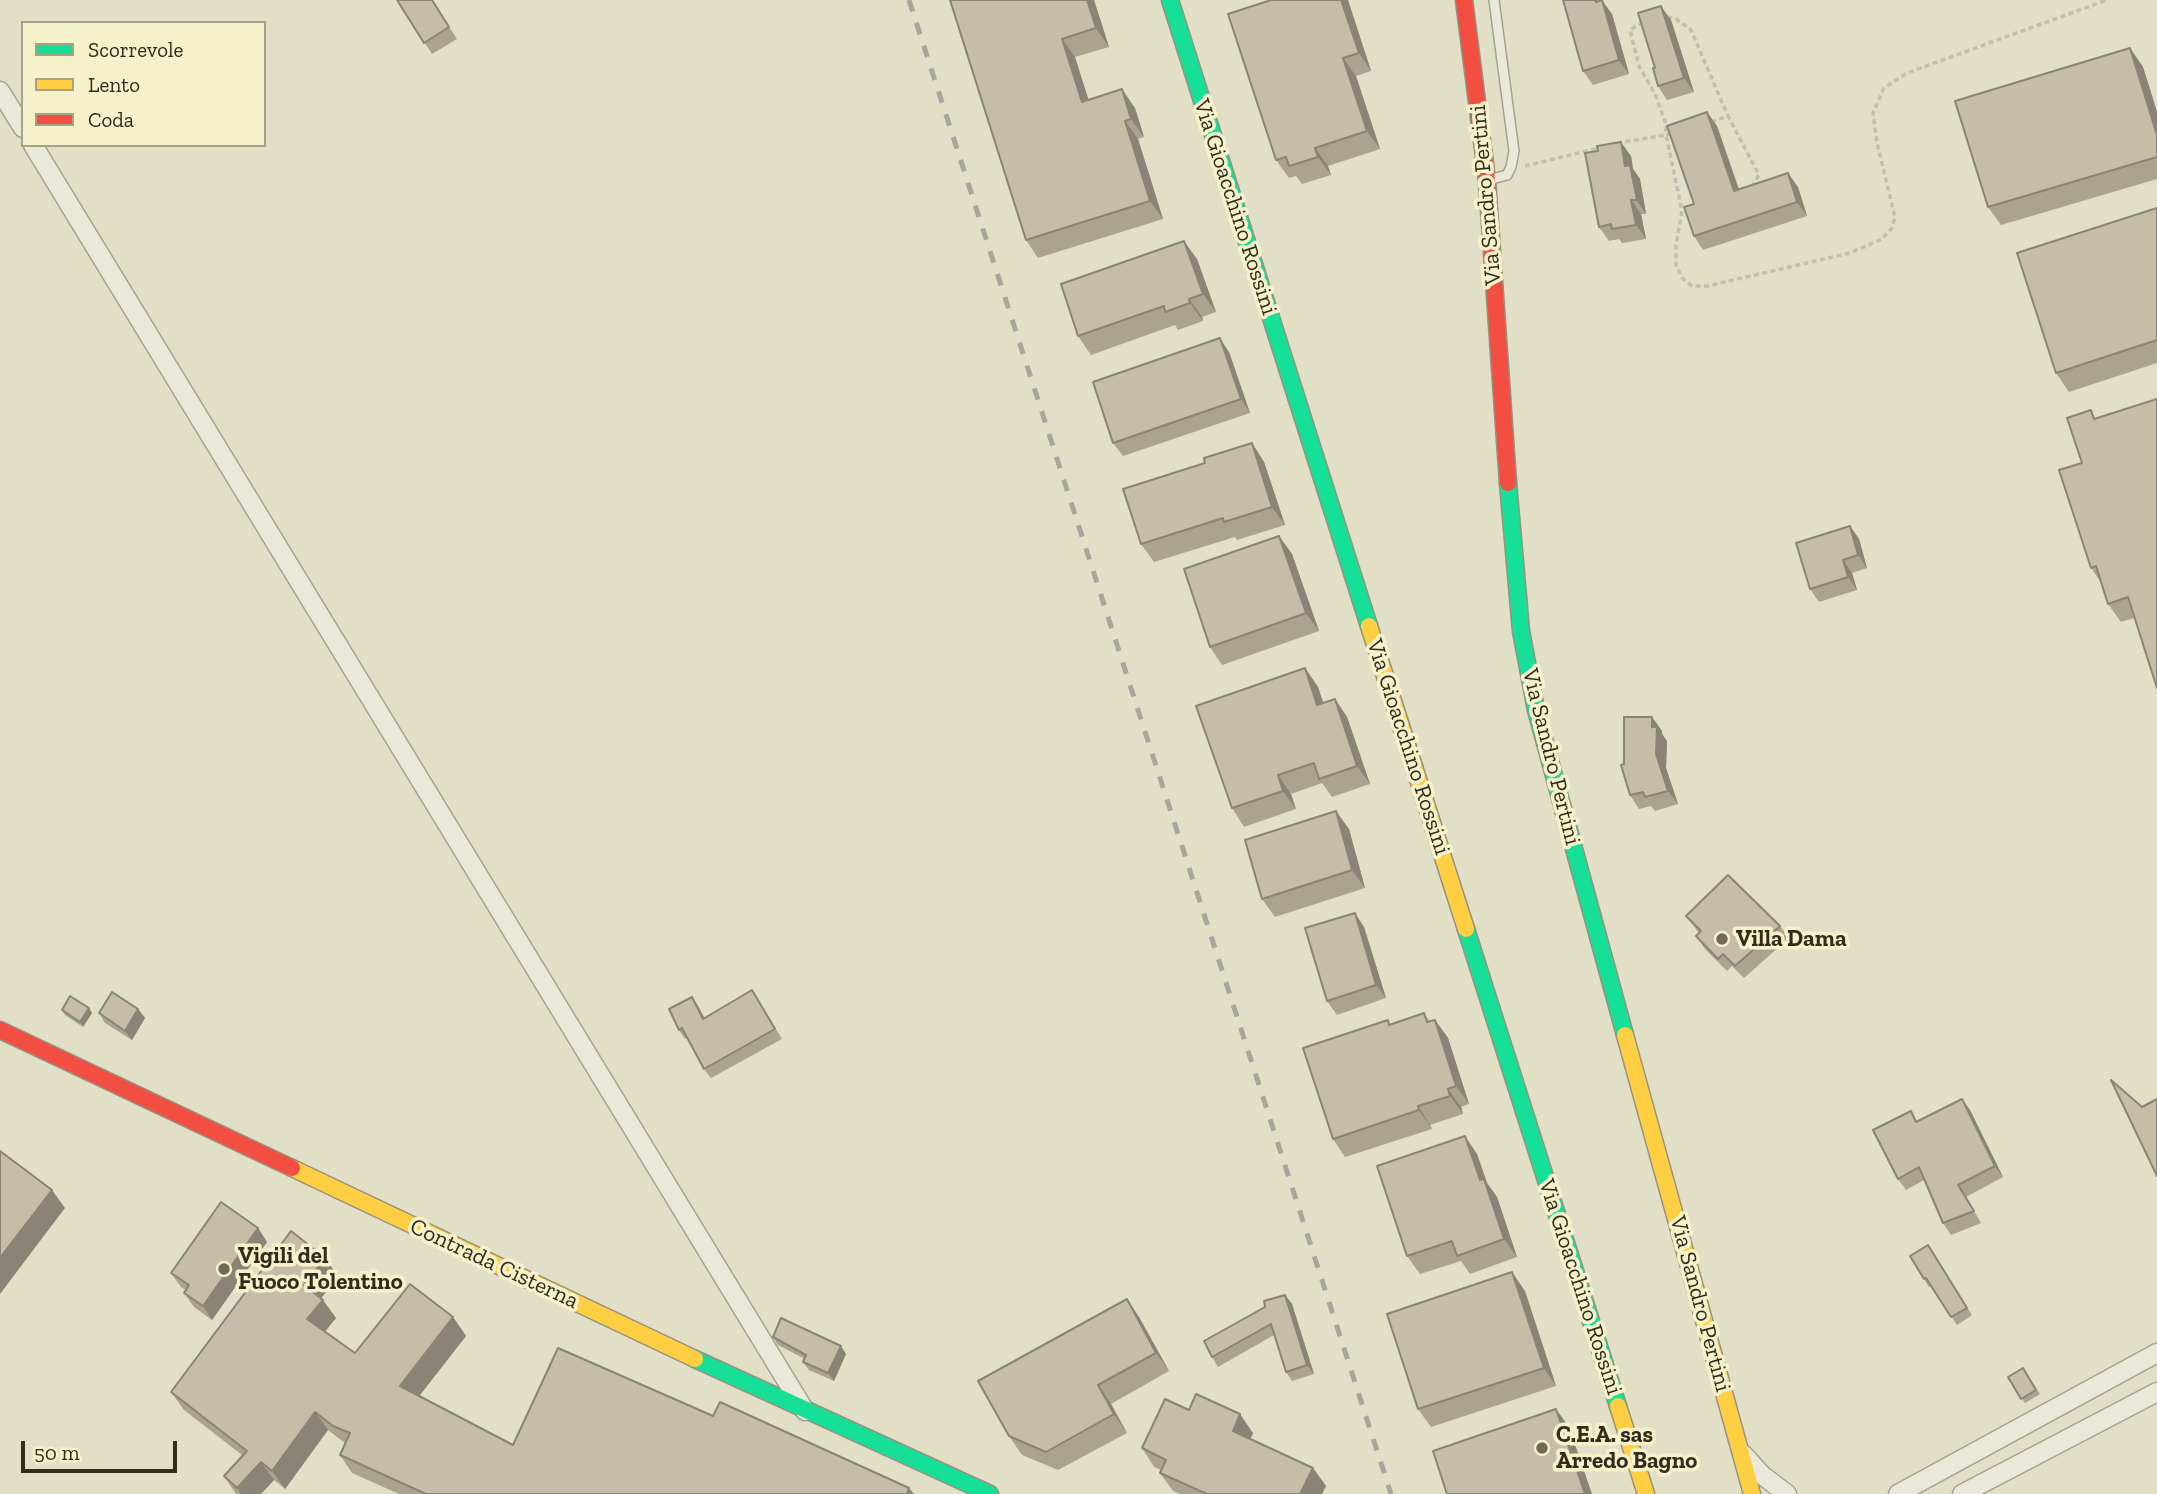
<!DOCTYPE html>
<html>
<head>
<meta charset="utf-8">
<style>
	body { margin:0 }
	#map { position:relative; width:2157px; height:1494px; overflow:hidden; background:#e2dfc7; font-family:"Zilla Slab",serif }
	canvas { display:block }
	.legend { position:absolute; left:21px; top:21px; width:245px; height:126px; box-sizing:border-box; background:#f5f1cb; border:2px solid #a7a285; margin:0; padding:9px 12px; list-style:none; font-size:21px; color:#332b1b }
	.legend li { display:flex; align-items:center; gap:14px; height:35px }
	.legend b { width:35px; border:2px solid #a7a285 }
	.scale { position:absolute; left:21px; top:1441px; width:156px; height:32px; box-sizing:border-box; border:4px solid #332b1b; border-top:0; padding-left:9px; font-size:21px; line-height:24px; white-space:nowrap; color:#332b1b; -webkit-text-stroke:5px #f5f1cb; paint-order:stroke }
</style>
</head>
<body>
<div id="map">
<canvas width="2157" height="1494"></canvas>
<ul class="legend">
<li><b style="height:9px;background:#16e098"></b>Scorrevole</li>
<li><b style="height:9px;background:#ffcf43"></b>Lento</li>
<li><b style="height:9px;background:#f24e42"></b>Coda</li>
</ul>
<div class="scale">50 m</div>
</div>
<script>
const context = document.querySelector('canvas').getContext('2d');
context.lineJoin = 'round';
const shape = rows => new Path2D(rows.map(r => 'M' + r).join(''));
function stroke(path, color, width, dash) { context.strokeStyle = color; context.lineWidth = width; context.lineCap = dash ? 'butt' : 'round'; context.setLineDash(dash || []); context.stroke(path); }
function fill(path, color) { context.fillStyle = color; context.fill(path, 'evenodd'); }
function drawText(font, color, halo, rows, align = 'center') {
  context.font = font + ' "Zilla Slab",serif'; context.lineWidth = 7; context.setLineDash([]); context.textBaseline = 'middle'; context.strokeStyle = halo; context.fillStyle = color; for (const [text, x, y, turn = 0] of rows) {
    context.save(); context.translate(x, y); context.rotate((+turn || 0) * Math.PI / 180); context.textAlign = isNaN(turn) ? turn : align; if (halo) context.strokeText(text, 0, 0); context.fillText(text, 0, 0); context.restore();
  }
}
const lane = shape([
	[1488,180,1507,175,1511,167,1514,151,1494,0]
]);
const street = shape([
	[0,91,23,128],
	[33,145,805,1411],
	[1743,1454,1762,1475,1787,1494],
	[1898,1494,2157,1353],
	[1962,1494,2157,1392]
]);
const fast = shape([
	[1170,0,1369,626],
	[1508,483,1521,631,1536,710,1625,1035],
	[1466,929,1618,1406],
	[695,1359,990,1494]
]);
const slow = shape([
	[1369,626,1466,929],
	[1625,1035,1752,1494],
	[292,1168,695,1359],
	[1618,1406,1646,1494]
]);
const jam = shape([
	[1464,0,1487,180,1508,483],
	[0,1030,292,1168]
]);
stroke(lane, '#a6a291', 12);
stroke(street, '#a6a291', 21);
stroke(fast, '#969181', 19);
stroke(slow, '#969181', 19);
stroke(jam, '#969181', 19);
stroke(shape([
	[1667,17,1676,19,1691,30,1728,116],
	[1643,22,1630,30,1639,66,1655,94,1665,121,1666,135,1673,133],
	[1711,122,1728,116,1759,175,1750,189],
	[1617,143,1666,135,1682,211,1676,245,1676,265,1682,278,1692,286,1707,286,1850,253,1882,239,1892,228,1895,217,1877,143,1873,113,1884,88,1907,73,2107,0],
	[1525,166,1599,148]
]), '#c2bfb1', 3.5, [5, 3.5]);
stroke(lane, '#eae8d9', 9);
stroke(street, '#eae8d9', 18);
stroke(fast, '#16e098', 16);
stroke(slow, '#ffcf43', 16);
stroke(jam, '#f24e42', 16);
stroke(shape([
	[909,0,1391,1494]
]), '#a8a69a', 5, [12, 12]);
fill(shape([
	[397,0,432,0,457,39,432,54],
	[950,0,1094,0,1109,47,1075,57,1088,100,1135,108,1144,137,1138,139,1163,219,1038,258,1026,240],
	[1271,0,1348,0,1371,71,1356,76,1380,149,1328,166,1331,175,1302,184,1296,176,1289,178,1276,160],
	[1612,14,1629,74,1593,85,1583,71],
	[1671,20,1694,92,1667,100,1658,86],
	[2130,48,2143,67,2157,112,2157,179,2001,225,1988,207],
	[1707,112,1717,126,1739,189,1798,187,1807,216,1703,250,1694,236,1694,204],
	[1631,156,1633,169,1640,179,1646,214,1641,214,1646,239,1622,243,1619,239,1609,241,1599,227],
	[2157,208,2157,363,2069,392,2056,373],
	[1197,259,1216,312,1202,317,1203,321,1178,330,1175,325,1091,355,1078,336],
	[1229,352,1250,413,1123,456,1113,443],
	[1252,443,1264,462,1285,525,1237,540,1235,537,1154,562,1141,544,1205,463],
	[2082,463,2134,618,2121,622,2108,604,2102,584,2091,568],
	[1850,526,1859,539,1867,568,1852,573,1857,590,1819,602,1810,589],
	[1279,536,1292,554,1319,631,1222,665,1210,647],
	[1305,668,1318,687,1323,703,1335,699,1347,717,1370,784,1332,797,1322,783,1291,794,1296,809,1244,827,1232,808],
	[1652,717,1662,731,1662,734,1667,741,1666,768,1678,804,1655,811,1651,806,1639,809,1630,795,1624,764],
	[1349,829,1365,888,1275,917,1262,899],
	[1686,916,1780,926,1789,938,1744,978,1732,966,1727,971,1705,949,1696,936,1699,933],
	[1364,927,1386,998,1337,1015,1327,1001],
	[752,990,782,1039,711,1078,704,1069,688,1038,685,1039,679,1030,692,997,698,1006,705,1019],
	[89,1008,92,1013,83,1027,65,1015,62,1010],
	[138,1009,145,1018,132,1040,105,1023,99,1013],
	[1424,1013,1430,1022,1435,1020,1448,1038,1469,1104,1461,1107,1463,1114,1430,1125,1432,1129,1345,1157,1333,1139,1391,1024],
	[1970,1110,2003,1177,1966,1197,1981,1223,1951,1235,1943,1223,1924,1180,1906,1190,1898,1179,1918,1121],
	[1477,1154,1487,1183,1497,1197,1517,1257,1470,1274,1461,1261,1420,1274,1407,1256],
	[258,1228,267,1242,212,1320,194,1307,184,1293,186,1290,181,1287,171,1273],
	[1933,1252,1972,1315,1957,1325,1931,1286,1929,1287,1924,1279],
	[325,1258,338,1276,321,1298,336,1318,325,1332,355,1353,453,1317,466,1336,419,1396,513,1445,713,1416,914,1494,399,1494,352,1473,340,1455,345,1443,328,1430,285,1489,274,1480,261,1494,236,1494,224,1476,242,1455,184,1410,171,1392],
	[1525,1291,1556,1386,1431,1427,1418,1409],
	[1285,1295,1292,1304,1314,1374,1292,1381,1286,1372,1274,1335,1218,1367,1212,1357,1265,1307],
	[1139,1317,1169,1371,1111,1404,1127,1433,1058,1470,1022,1455,1009,1436],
	[773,1337,846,1354,834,1381,809,1370,803,1362,805,1359,778,1345],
	[2023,1368,2040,1394,2025,1403,2008,1377],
	[1189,1410,1253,1433,1250,1439,1313,1468,1326,1486,1322,1494,1180,1494,1173,1491,1160,1473,1161,1470,1154,1467,1142,1448]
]), '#a9a390');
fill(shape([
	[1087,0,1094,0,1109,47,1096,28],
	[1341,0,1348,0,1371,71,1359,53],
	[1602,0,1612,14,1629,74,1619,60],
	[1661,6,1671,20,1694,92,1684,78],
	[1062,39,1075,57,1095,120,1082,102],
	[2130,48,2143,67,2157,112,2157,135],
	[1343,58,1356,76,1380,149,1367,131],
	[1122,89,1135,108,1144,137,1131,119],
	[1707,112,1717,126,1744,205,1734,191],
	[1125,121,1138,139,1163,219,1150,201],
	[1621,142,1631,156,1633,169,1640,179,1646,214,1637,200,1625,166],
	[1315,148,1328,166,1331,175,1318,157],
	[1788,173,1798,187,1807,216,1797,202],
	[1631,200,1641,214,1646,239,1636,225],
	[1184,241,1197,259,1216,312,1203,294],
	[1189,299,1202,317,1203,321,1190,303],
	[1220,338,1229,352,1250,413,1241,399],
	[1252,443,1264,462,1285,525,1272,507],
	[1850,526,1859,539,1867,568,1858,555],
	[1279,536,1292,554,1319,631,1306,613],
	[1843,560,1852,573,1857,590,1848,577],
	[1305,668,1318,687,1330,723,1317,705],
	[1335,699,1347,717,1370,784,1357,766],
	[1652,717,1662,731,1662,734,1667,741,1666,768,1678,804,1668,791,1656,754,1652,727],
	[1278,775,1291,794,1296,809,1283,791],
	[1336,811,1349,829,1365,888,1352,870],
	[1355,913,1364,927,1386,998,1376,985],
	[692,997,698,1006,710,1029,703,1019],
	[89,1008,92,1013,83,1027,80,1022],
	[138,1009,145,1018,132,1040,125,1031],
	[1435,1020,1448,1038,1469,1104,1456,1086],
	[1448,1089,1461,1107,1463,1114,1450,1096],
	[1962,1099,1970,1110,2003,1177,1995,1166],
	[1418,1106,1430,1125,1432,1129,1419,1110],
	[1465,1136,1477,1154,1487,1183,1497,1197,1517,1257,1504,1239,1480,1180],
	[52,1190,65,1208,0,1294,0,1258],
	[258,1228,267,1242,212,1320,203,1306],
	[325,1258,338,1276,317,1304,304,1285],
	[1512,1272,1525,1291,1556,1386,1544,1368],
	[1285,1295,1292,1304,1314,1374,1307,1365],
	[1127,1299,1139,1317,1169,1371,1156,1353],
	[323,1300,336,1318,320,1337,307,1319],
	[453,1317,466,1336,413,1404,400,1386],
	[841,1346,846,1354,834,1381,828,1373],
	[1098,1385,1111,1404,1127,1433,1114,1414],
	[1556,1409,1569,1427,1592,1494,1585,1494],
	[315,1412,328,1430,285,1489,272,1471],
	[1240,1414,1253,1433,1246,1449,1233,1431],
	[261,1462,274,1480,261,1494,241,1494,237,1488],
	[1313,1468,1326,1486,1322,1494,1300,1494],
	[909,1488,914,1494,907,1494]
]), '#8a8476');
const building = shape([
	[397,0,432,0,449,27,424,43,397,0],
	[950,0,1087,0,1096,28,1062,39,1082,102,1122,89,1131,119,1125,121,1150,201,1026,240,950,0],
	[1271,0,1341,0,1359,53,1343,58,1367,131,1315,148,1318,157,1289,166,1286,157,1276,160,1228,14,1271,0],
	[1563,0,1596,0,1596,2,1602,0,1619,60,1583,71,1563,0],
	[1661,6,1684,78,1658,86,1653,68,1655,68,1638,13,1661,6],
	[2130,48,2157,135,2157,157,1988,207,1955,101,2130,48],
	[1707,112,1734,191,1788,173,1797,202,1694,236,1684,207,1694,204,1667,126,1707,112],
	[1621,142,1625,166,1630,165,1637,200,1631,200,1636,225,1612,229,1611,224,1599,227,1585,153,1598,151,1597,146,1621,142],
	[2157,208,2157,340,2056,373,2017,253,2157,208],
	[1184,241,1203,294,1189,299,1190,303,1165,312,1164,306,1078,336,1061,284,1184,241],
	[1220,338,1241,399,1113,443,1093,382,1220,338],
	[2157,399,2157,688,2128,597,2108,604,2096,566,2091,568,2059,470,2082,463,2067,418,2091,410,2094,419,2157,399],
	[1252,443,1272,507,1224,522,1223,518,1141,544,1123,489,1205,463,1204,458,1252,443],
	[1850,526,1858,555,1843,560,1848,577,1810,589,1796,543,1850,526],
	[1279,536,1306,613,1210,647,1184,569,1279,536],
	[1305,668,1317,705,1335,699,1357,766,1319,779,1314,763,1278,775,1283,791,1232,808,1196,706,1305,668],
	[1624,717,1652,717,1652,727,1657,727,1656,754,1668,791,1645,797,1643,792,1630,795,1621,765,1624,764,1624,717],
	[1336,811,1352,870,1262,899,1245,840,1336,811],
	[1728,875,1780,926,1735,966,1723,954,1718,959,1696,936,1701,931,1686,916,1728,875],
	[1355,913,1376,985,1327,1001,1305,928,1355,913],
	[752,990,775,1029,704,1069,682,1028,679,1030,669,1009,692,997,703,1019,752,990],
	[112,992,138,1009,125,1031,99,1013,112,992],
	[70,996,89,1008,80,1022,62,1010,70,996],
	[1424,1013,1427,1022,1435,1020,1456,1086,1448,1089,1450,1096,1418,1106,1419,1110,1333,1139,1303,1048,1388,1020,1389,1025,1424,1013],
	[2111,1080,2142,1107,2157,1099,2157,1176,2111,1080],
	[1962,1099,1995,1166,1958,1185,1974,1211,1943,1223,1919,1167,1898,1179,1873,1130,1911,1111,1916,1122,1962,1099],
	[1465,1136,1480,1180,1484,1179,1504,1239,1457,1256,1452,1241,1407,1256,1377,1166,1465,1136],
	[0,1151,52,1190,0,1258,0,1151],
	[221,1202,258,1228,203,1306,184,1293,189,1285,171,1273,221,1202],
	[291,1231,325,1258,304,1285,323,1300,307,1319,355,1353,410,1284,453,1317,400,1386,513,1445,558,1348,713,1416,720,1402,909,1488,907,1494,426,1494,340,1455,350,1433,333,1426,315,1412,272,1471,261,1462,237,1488,224,1476,247,1451,171,1392,291,1231],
	[1928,1245,1967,1308,1951,1317,1926,1278,1924,1279,1910,1256,1928,1245],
	[1512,1272,1544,1368,1418,1409,1387,1314,1512,1272],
	[1285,1295,1307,1365,1286,1372,1271,1324,1212,1357,1204,1341,1265,1307,1264,1301,1285,1295],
	[1127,1299,1156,1353,1098,1385,1114,1414,1046,1452,1009,1436,978,1381,1127,1299],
	[781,1318,841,1346,828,1373,803,1362,806,1355,773,1337,781,1318],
	[2023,1368,2036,1390,2021,1399,2008,1377,2023,1368],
	[1196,1394,1240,1414,1233,1431,1313,1468,1300,1494,1207,1494,1160,1473,1166,1460,1142,1448,1165,1399,1189,1410,1196,1394],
	[1556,1409,1585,1494,1447,1494,1433,1451,1556,1409]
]);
fill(building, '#c5bda8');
stroke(building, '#8a8476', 2);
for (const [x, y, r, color] of [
	[1722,939,7,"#706a57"],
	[224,1269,7,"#706a57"],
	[1542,1448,7,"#706a57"]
]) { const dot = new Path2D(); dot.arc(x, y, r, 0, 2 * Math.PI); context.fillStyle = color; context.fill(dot); stroke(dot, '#f5f1cb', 2.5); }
drawText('23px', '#332b1b', '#f5f1cb', [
	["Via Sandro Pertini",1486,195,-95],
	["Via Gioacchino Rossini",1235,207,72],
	["Via Gioacchino Rossini",1408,747,72],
	["Via Sandro Pertini",1551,757,76],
	["Contrada Cisterna",494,1264,25],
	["Via Gioacchino Rossini",1580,1287,72],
	["Via Sandro Pertini",1700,1304,75]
]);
drawText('bold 23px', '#332b1b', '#f5f1cb', [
	["Villa Dama",1736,939],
	["Vigili del",238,1256],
	["Fuoco Tolentino",238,1282],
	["C.E.A. sas",1556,1435],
	["Arredo Bagno",1556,1461]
], 'left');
</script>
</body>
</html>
